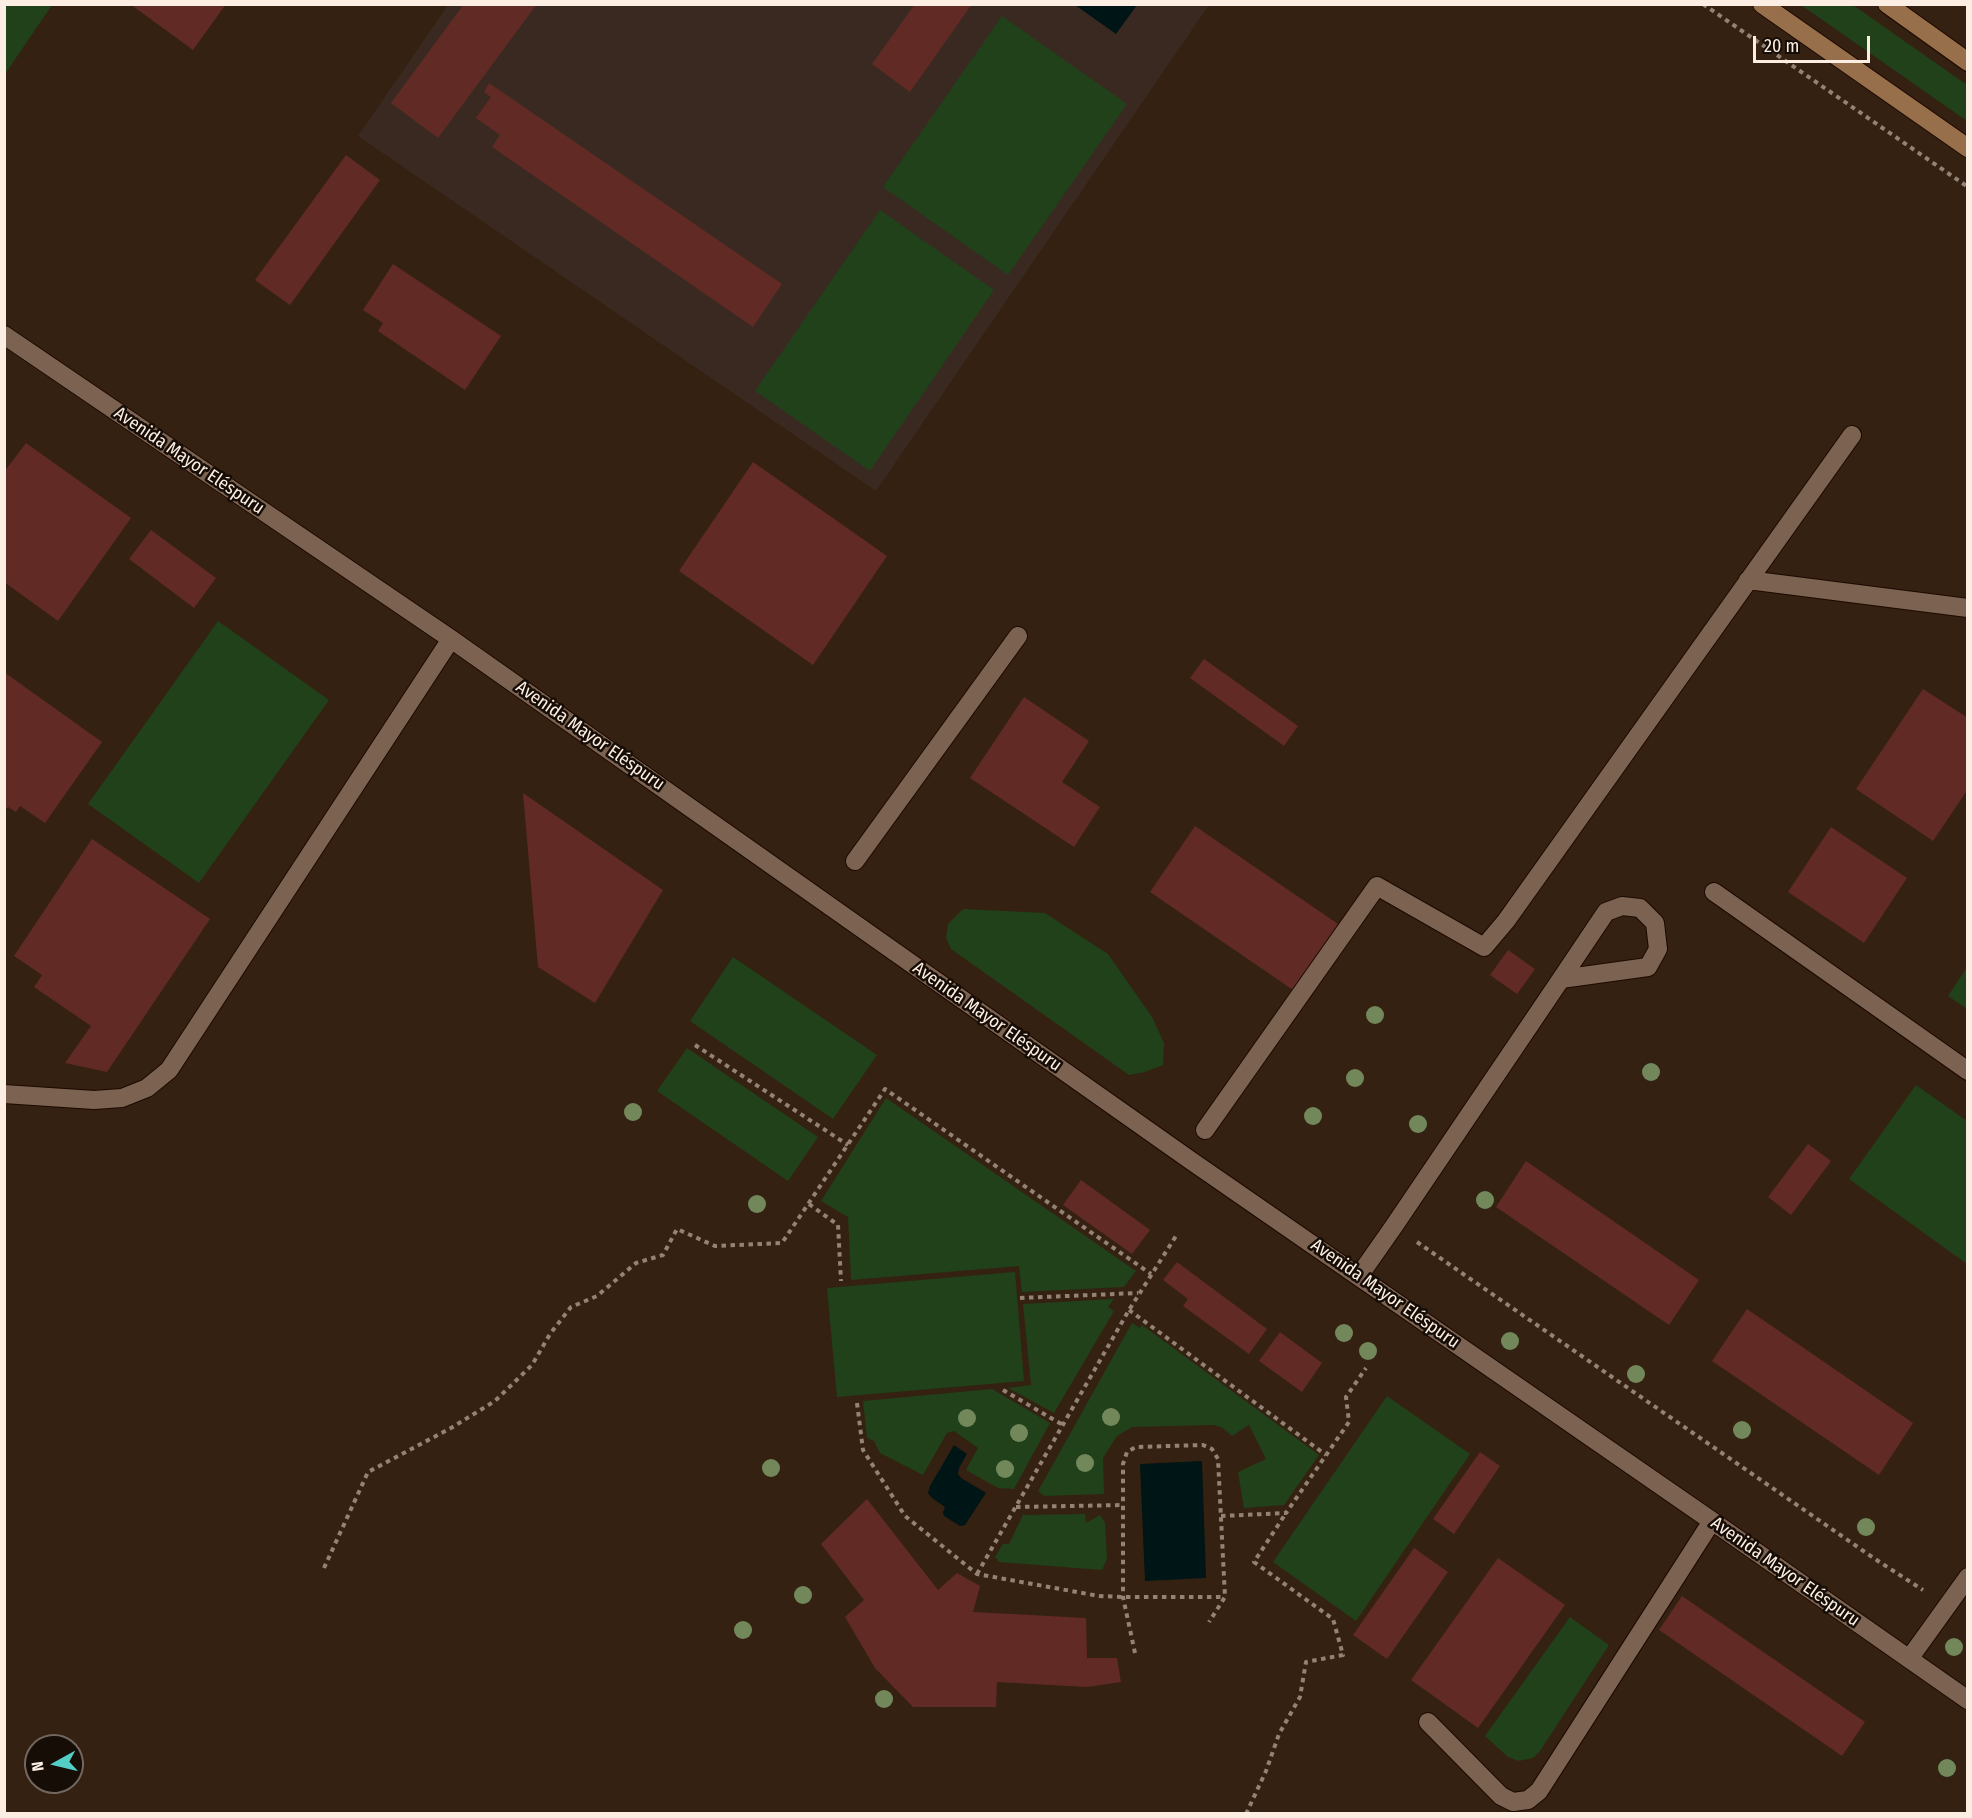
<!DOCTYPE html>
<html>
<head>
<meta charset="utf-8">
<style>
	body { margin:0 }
	#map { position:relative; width:1972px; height:1818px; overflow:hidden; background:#352111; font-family:"Fira Sans Condensed",sans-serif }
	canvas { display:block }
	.frame { position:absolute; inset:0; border:6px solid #fceee3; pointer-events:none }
	.north { position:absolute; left:24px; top:1734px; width:60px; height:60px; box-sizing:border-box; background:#160d06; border:2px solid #72675e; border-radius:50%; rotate:262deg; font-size:16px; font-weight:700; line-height:24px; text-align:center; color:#fceee3 }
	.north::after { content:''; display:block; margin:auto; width:21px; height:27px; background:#54cdc7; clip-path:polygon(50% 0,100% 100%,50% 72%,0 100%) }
	.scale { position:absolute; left:1753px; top:36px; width:117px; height:27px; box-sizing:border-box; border:3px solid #fceee3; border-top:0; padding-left:8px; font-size:18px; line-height:21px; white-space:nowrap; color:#fceee3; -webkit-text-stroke:4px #160d06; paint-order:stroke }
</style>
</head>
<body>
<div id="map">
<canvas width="1972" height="1818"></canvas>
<div class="frame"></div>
<div class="north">N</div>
<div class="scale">20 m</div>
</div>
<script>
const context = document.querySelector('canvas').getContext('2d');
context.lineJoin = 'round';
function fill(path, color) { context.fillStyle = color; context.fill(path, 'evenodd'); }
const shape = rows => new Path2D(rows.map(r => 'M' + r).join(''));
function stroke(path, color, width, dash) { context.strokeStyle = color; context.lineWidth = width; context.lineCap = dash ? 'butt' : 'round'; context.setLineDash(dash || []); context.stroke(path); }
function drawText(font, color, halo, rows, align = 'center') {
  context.font = font + ' "Fira Sans Condensed",sans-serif'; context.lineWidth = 5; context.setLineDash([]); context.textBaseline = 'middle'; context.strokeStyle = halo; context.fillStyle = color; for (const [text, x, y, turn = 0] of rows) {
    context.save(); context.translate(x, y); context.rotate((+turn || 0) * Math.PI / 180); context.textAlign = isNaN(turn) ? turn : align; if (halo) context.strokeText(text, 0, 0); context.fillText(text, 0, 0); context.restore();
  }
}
fill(shape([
	[448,5,1209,5,876,491,358,136]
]), '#3a2920');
fill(shape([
	[5,4,52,5,5,74,4,5],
	[1801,5,1853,5,1967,85,1967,121],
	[1002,16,1127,104,1008,275,883,187],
	[880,210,994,290,870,471,755,391],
	[218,621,329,700,199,883,88,804],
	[963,909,1045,913,1108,954,1152,1017,1164,1043,1163,1065,1145,1072,1129,1075,951,949,946,938,948,924],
	[733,957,877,1055,833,1119,690,1021],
	[1967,967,1967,1009,1948,996],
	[687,1048,818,1137,788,1181,657,1091],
	[1916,1085,1967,1121,1967,1264,1849,1179],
	[886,1098,1136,1271,1124,1287,1022,1292,1019,1266,851,1280,848,1217,821,1201],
	[1015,1272,1024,1381,837,1397,827,1288],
	[1114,1299,1108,1307,1114,1311,1054,1413,1008,1388,1031,1385,1023,1304],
	[1132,1323,1140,1328,1142,1325,1319,1455,1284,1505,1244,1508,1238,1472,1266,1459,1249,1425,1232,1436,1223,1428,1214,1425,1132,1427,1117,1436,1103,1458,1104,1494,1044,1496,1038,1491],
	[992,1389,1050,1423,1014,1489,998,1488,966,1470,978,1448,954,1431,947,1433,923,1475,880,1453,874,1441,867,1438,863,1401],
	[1387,1396,1470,1454,1356,1621,1273,1562],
	[1085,1514,1086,1523,1100,1515,1105,1523,1107,1559,1102,1570,999,1562,995,1557,1003,1544,1009,1544,1023,1515],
	[1570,1617,1609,1645,1540,1751,1533,1758,1519,1761,1508,1757,1485,1736]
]), '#204119');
fill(shape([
	[1075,5,1137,5,1116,34],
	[954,1445,967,1454,959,1468,958,1474,961,1478,986,1493,965,1525,960,1526,944,1516,943,1512,945,1507,932,1498,928,1493,930,1486],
	[1202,1461,1206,1578,1145,1581,1140,1464]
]), '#001515');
fill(shape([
	[130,4,226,4,193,50],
	[464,4,537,4,438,138,391,103],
	[915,4,972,4,910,92,872,64],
	[489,83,782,284,753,327,492,147,500,135,476,118,491,97,484,92],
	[346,155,380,180,290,305,255,280],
	[393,264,501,336,465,390,378,331,383,323,363,310],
	[26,443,131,518,58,621,4,582,4,472],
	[753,462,887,556,813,665,679,571],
	[151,530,216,578,194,608,129,559],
	[1204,659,1298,726,1284,746,1190,678],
	[4,672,102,742,45,823,20,806,16,812,8,807,4,811],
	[1923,689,1968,718,1968,789,1933,841,1856,789],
	[1024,697,1089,741,1062,782,1100,807,1074,847,970,778],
	[523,793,663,890,595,1003,538,967],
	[1195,826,1338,924,1293,990,1150,892],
	[1831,827,1907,878,1864,943,1788,892],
	[92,839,210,919,107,1072,65,1063,91,1026,34,987,42,975,14,956],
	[1508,950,1535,969,1517,994,1490,975],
	[1808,1144,1831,1161,1791,1215,1768,1197],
	[1526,1161,1699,1280,1669,1325,1496,1207],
	[1081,1180,1150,1230,1132,1254,1063,1205],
	[1177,1262,1267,1329,1249,1354,1183,1306,1188,1299,1163,1280],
	[1747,1309,1913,1423,1879,1475,1712,1361],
	[1280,1332,1322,1363,1302,1392,1259,1361],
	[1480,1452,1500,1466,1454,1534,1433,1519],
	[867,1499,938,1590,957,1573,980,1586,973,1612,1086,1618,1087,1658,1117,1658,1121,1682,1087,1687,997,1682,996,1707,913,1707,875,1668,845,1617,864,1600,821,1544],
	[1414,1548,1448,1572,1387,1659,1353,1635],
	[1498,1558,1565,1605,1478,1728,1411,1680],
	[1682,1596,1865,1722,1842,1756,1659,1630]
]), '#612a25');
const service = shape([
	[4,335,451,639,1190,1160,1712,1521,1968,1700],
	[1748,580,1968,608],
	[855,861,1018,636],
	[1714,892,1968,1071],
	[4,1094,94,1100,122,1098,147,1088,169,1070,451,639],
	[1205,1130,1377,886,1484,947,1506,921,1852,435],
	[1359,1276,1394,1226,1561,979,1606,912,1622,906,1640,908,1655,923,1658,949,1648,967,1561,979],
	[1909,1659,1968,1577],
	[1428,1722,1501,1796,1513,1802,1528,1800,1539,1791,1712,1521]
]);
const secondary = shape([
	[1762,4,1968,148],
	[1887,4,1968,62]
]);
stroke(service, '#1c0900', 20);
stroke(secondary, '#1c0900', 20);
stroke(shape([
	[1703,4,1968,187],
	[695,1045,848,1145],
	[809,1204,838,1225,841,1281],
	[1417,1242,1875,1559,1923,1590],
	[1020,1298,1138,1293],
	[1129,1310,1326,1455],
	[1003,1390,1063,1425],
	[857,1403,863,1450,905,1516,977,1574,1099,1596,1123,1597,1224,1597],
	[1016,1507,1123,1505],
	[1221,1516,1286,1513,1349,1422,1346,1397,1366,1368],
	[324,1568,368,1472,451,1428,495,1401,532,1365,550,1334,571,1307,597,1296,636,1263,663,1255,677,1229,715,1246,782,1243,885,1089,1151,1274],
	[977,1574,1129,1310,1176,1236],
	[1135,1653,1123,1597,1123,1464,1127,1452,1136,1447,1203,1445,1212,1449,1218,1459,1225,1597,1209,1622],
	[1246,1814,1266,1771,1279,1734,1300,1697,1306,1662,1343,1655,1333,1619,1254,1562,1286,1513]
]), '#948375', 4, [4.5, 4.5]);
stroke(service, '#7c6351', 18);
stroke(secondary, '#976f4a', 18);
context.fillStyle = '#72885b';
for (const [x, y] of [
	[1375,1015],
	[1651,1072],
	[1355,1078],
	[633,1112],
	[1313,1116],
	[1418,1124],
	[1485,1200],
	[757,1204],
	[1344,1333],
	[1510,1341],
	[1368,1351],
	[1636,1374],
	[1111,1417],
	[967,1418],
	[1742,1430],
	[1019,1433],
	[1085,1463],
	[771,1468],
	[1005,1469],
	[1866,1527],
	[803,1595],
	[743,1630],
	[1954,1647],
	[884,1699],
	[1947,1768]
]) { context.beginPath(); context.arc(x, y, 9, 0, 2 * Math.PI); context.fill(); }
drawText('18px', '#fceee3', '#160d06', [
	["Avenida Mayor Eléspuru",189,461,34],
	["Avenida Mayor Eléspuru",590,736,35],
	["Avenida Mayor Eléspuru",987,1017,35],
	["Avenida Mayor Eléspuru",1385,1294,35],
	["Avenida Mayor Eléspuru",1785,1572,35]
]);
</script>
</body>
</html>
